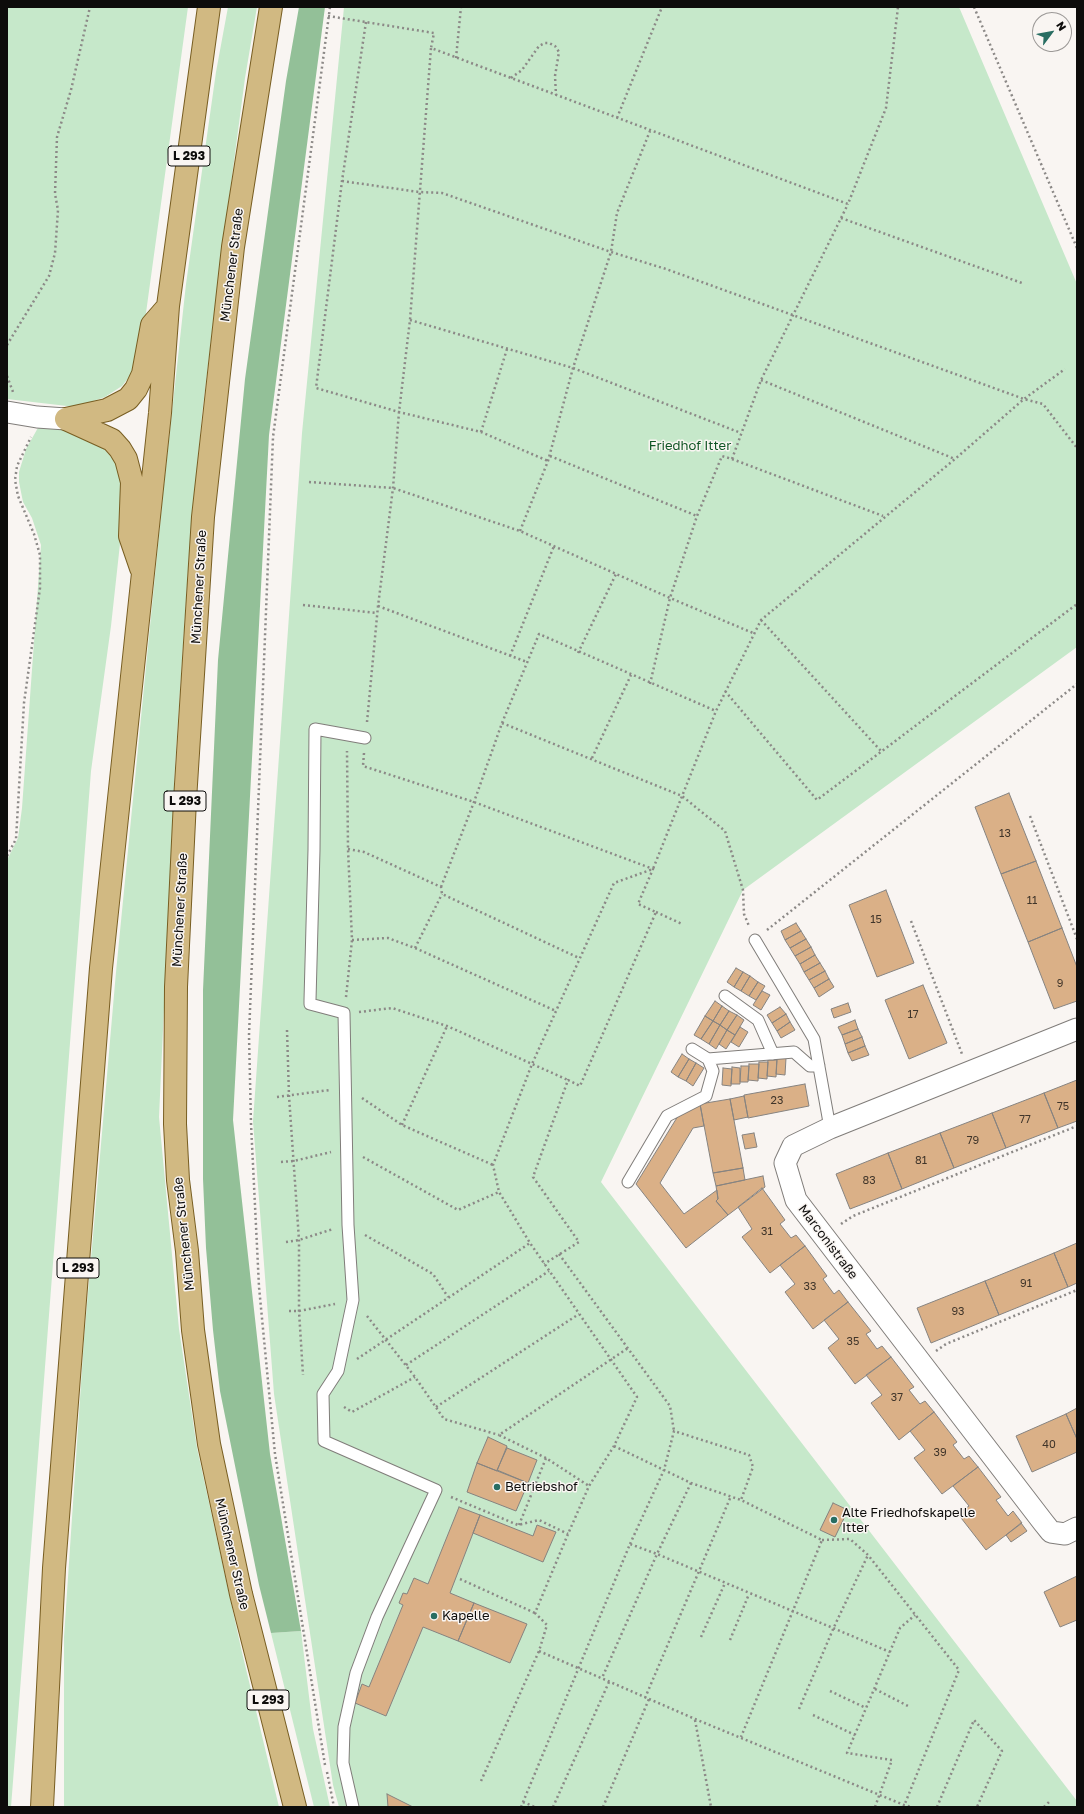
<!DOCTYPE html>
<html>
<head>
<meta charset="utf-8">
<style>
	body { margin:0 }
	#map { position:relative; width:1084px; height:1814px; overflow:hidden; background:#f9f5f2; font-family:"Golos Text",sans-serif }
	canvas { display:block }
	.frame { position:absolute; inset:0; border:8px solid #0d0c0b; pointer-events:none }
	.north { position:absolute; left:1032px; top:12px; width:40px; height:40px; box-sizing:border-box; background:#f9f5f2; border:1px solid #9b9896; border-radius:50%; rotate:58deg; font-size:11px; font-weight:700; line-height:16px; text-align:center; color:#0d0c0b }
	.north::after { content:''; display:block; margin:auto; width:14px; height:18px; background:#286d62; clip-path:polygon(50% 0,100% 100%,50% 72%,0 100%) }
</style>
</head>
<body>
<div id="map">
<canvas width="1084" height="1814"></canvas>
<div class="frame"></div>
<div class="north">N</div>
</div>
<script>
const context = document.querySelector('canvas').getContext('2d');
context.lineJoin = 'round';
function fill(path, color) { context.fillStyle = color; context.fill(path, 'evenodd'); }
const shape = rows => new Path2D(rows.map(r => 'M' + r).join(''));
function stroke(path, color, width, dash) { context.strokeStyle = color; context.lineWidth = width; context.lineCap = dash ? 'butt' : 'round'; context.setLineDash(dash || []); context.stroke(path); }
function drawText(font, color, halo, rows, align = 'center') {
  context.font = font + ' "Golos Text",sans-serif'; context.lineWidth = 3; context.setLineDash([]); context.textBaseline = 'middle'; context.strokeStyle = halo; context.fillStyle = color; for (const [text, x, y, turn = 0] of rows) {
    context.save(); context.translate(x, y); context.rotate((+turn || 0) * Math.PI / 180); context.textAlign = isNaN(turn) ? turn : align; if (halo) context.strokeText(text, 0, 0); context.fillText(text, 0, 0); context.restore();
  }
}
fill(shape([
	[7,7,188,7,142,342,133,372,122,386,105,397,79,406,67,406,7,399],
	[228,7,257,7,245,78,218,282,202,415,189,554,175,767,159,1117,179,1329,197,1448,241,1648,279,1807,64,1807,64,1637,84,1339,116,972,163,494,186,284,216,72],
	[344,7,959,7,1077,284,1077,647,743,890,601,1182,1077,1801,1077,1807,339,1807,333,1785,313,1653,274,1394,253,1121,302,433],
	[39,426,78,433,94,441,105,450,113,459,118,468,125,498,111,626,91,771,11,1807,7,1807,7,860,18,838,22,808,41,545,32,518,23,502,19,482,19,472,26,449],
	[301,1631,313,1729,330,1807,314,1807,271,1633]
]), '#c6e8ca');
fill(shape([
	[299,7,325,7,269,435,233,1120,270,1454,301,1631,271,1633,259,1585,220,1391,213,1330,206,1248,203,1179,203,990,218,660,245,379,286,81]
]), '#93c098');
const building = shape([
	[1009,793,1036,861,1001,874,975,807,1009,793],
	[1036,861,1062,928,1028,942,1001,874,1036,861],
	[886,890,914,963,877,977,849,905,886,890],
	[796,923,801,931,785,940,781,931,796,923],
	[1062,928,1077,967,1077,1001,1054,1009,1028,942,1062,928],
	[801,931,806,939,790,948,785,940,801,931],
	[806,939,811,947,795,956,790,948,806,939],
	[811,947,815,955,800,964,795,956,811,947],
	[815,955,820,963,804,972,800,964,815,955],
	[820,963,825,971,809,980,804,972,820,963],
	[736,968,743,972,734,987,727,982,736,968],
	[825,971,829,979,814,988,809,980,825,971],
	[743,972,750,976,741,991,734,987,743,972],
	[750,976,758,982,749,996,741,991,750,976],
	[829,979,834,987,819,997,814,988,829,979],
	[758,982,765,986,756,1000,749,996,758,982],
	[923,985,947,1043,909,1059,885,1000,923,985],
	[762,991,770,995,761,1010,753,1005,762,991],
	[715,1001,722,1006,713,1021,705,1016,715,1001],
	[848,1003,851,1012,834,1018,831,1009,848,1003],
	[722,1006,729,1011,720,1025,713,1021,722,1006],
	[780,1007,786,1014,772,1023,767,1015,780,1007],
	[729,1011,737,1015,727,1030,720,1025,729,1011],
	[786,1014,790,1022,777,1031,772,1023,786,1014],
	[737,1015,744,1020,735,1035,727,1030,737,1015],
	[705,1016,713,1021,701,1039,694,1035,705,1016],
	[855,1020,858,1029,842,1035,838,1027,855,1020],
	[713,1021,720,1025,709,1044,701,1039,713,1021],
	[790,1022,795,1030,781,1038,777,1031,790,1022],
	[720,1025,727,1030,716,1049,709,1044,720,1025],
	[740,1027,748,1032,739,1047,731,1042,740,1027],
	[858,1029,862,1037,845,1044,842,1035,858,1029],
	[727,1030,735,1035,726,1049,719,1044,727,1030],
	[862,1037,865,1046,848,1053,845,1044,862,1037],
	[865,1046,869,1055,852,1061,848,1053,865,1046],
	[682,1054,689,1059,678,1077,671,1072,682,1054],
	[777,1057,786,1058,785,1075,776,1074,777,1057],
	[689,1059,696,1063,686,1081,678,1077,689,1059],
	[768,1060,777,1060,776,1077,767,1076,768,1060],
	[759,1062,768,1062,767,1079,758,1078,759,1062],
	[696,1063,704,1068,693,1086,686,1081,696,1063],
	[749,1064,759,1064,758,1081,748,1080,749,1064],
	[741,1066,749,1066,748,1082,740,1082,741,1066],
	[732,1067,740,1068,740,1084,731,1084,732,1067],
	[723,1068,732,1069,731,1086,722,1085,723,1068],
	[1077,1080,1077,1121,1058,1128,1044,1093,1077,1080],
	[805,1084,809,1106,748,1118,744,1095,805,1084],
	[1044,1093,1058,1128,1006,1148,992,1113,1044,1093],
	[744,1096,748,1117,734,1120,730,1099,744,1096],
	[730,1099,743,1168,713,1173,700,1104,730,1099],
	[700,1104,704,1126,693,1128,660,1183,684,1214,717,1190,718,1199,716,1201,728,1215,686,1248,636,1184,678,1116,700,1104],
	[992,1113,1006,1148,954,1168,940,1133,992,1113],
	[754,1133,757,1147,745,1149,742,1135,754,1133],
	[940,1133,954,1168,902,1189,888,1153,940,1133],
	[888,1153,902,1189,850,1209,836,1174,888,1153],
	[743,1168,745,1180,716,1186,713,1173,743,1168],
	[763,1176,765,1187,728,1215,716,1201,718,1199,716,1186,763,1176],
	[762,1188,785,1220,780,1224,791,1238,796,1235,805,1246,770,1273,742,1237,752,1229,738,1207,762,1188],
	[1077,1243,1077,1283,1068,1287,1054,1253,1077,1243],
	[805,1246,827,1276,823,1279,834,1294,839,1290,848,1302,813,1329,785,1292,795,1284,780,1265,805,1246],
	[1054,1253,1068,1287,999,1315,985,1281,1054,1253],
	[985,1281,999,1315,931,1343,917,1308,985,1281],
	[848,1302,871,1331,866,1334,877,1349,882,1346,891,1357,855,1384,828,1348,839,1339,824,1320,848,1302],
	[891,1357,914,1387,909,1390,920,1404,925,1401,934,1412,899,1440,871,1403,882,1395,866,1375,891,1357],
	[1077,1408,1077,1439,1066,1414,1077,1408],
	[934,1412,957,1442,953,1445,964,1459,969,1456,978,1467,942,1494,914,1458,925,1450,910,1431,934,1412],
	[1066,1414,1077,1439,1077,1452,1032,1472,1016,1436,1066,1414],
	[488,1437,507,1446,497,1471,477,1463,488,1437],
	[507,1448,537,1460,528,1483,497,1470,507,1448],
	[477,1463,528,1483,516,1511,467,1492,477,1463],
	[978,1467,1001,1497,996,1500,1008,1516,1013,1511,1022,1523,986,1550,958,1514,969,1506,953,1486,978,1467],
	[833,1503,848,1510,835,1537,820,1530,833,1503],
	[459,1507,480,1515,450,1593,474,1603,458,1641,423,1627,386,1716,355,1703,362,1684,369,1687,403,1605,399,1603,403,1593,407,1594,414,1578,428,1584,459,1507],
	[480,1515,533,1536,537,1525,556,1532,543,1562,473,1533,480,1515],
	[1021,1523,1027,1531,1011,1542,1006,1535,1021,1523],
	[1077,1576,1077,1620,1060,1627,1044,1592,1077,1576],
	[474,1603,527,1624,510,1663,458,1641,474,1603],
	[387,1794,413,1807,388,1807,387,1794]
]);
fill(building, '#dab087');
stroke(building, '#868380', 1);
const lane = shape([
	[755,940,814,1039,830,1128],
	[725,996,758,1020,773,1054],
	[692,1049,708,1059,794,1052,810,1066,819,1066],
	[628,1182,667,1116,706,1096,713,1071,708,1059],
	[353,1807,343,1763,344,1727,356,1673,377,1617,436,1490,324,1441,323,1394,338,1371,353,1300,348,1225,344,1013,310,1004,310,1000,314,850,315,729,365,738]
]);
const street = shape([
	[7,412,37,417,66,419],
	[1077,1029,830,1128,793,1146,785,1163,796,1200,1043,1522,1051,1532,1065,1534,1077,1528]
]);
const primary = shape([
	[271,7,233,247,203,517,185,800,176,987,175,1124,178,1180,187,1251,193,1330,209,1444,241,1594,295,1807],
	[66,419,112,440,120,449,126,459,132,482,130,536,141,568],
	[66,419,107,410,128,399,136,389,143,374,152,325,165,310],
	[42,1807,54,1568,101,968,160,413,168,306,209,7]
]);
stroke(lane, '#807d7a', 13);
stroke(street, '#807d7a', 23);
stroke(primary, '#785e22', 24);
stroke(shape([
	[974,7,1077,248],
	[328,16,434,33,431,48],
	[366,22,342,181,316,388,399,412,481,432,548,461],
	[456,58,461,7],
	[511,78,522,70,539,46,545,43,549,43,555,46,559,52,555,76,556,95],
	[617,118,662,7],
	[342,181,419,192,442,193,611,252,666,269,1024,399,1043,404,1077,448],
	[841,218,1022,283],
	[410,320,573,368,741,433],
	[7,345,49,276,55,253,58,210,55,194,57,137,71,90,90,7],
	[7,376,13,392],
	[761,380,955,459],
	[481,432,507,349],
	[550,456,697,516],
	[732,459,883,516],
	[309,482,393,488,520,531,670,598,753,633],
	[520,531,548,461,573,368,611,252,617,213,650,131],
	[303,605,377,613],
	[378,606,527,662],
	[761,620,881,751],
	[578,653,616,574],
	[510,656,554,546],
	[650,684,670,598,697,516,722,456,732,459,761,380,848,204],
	[725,691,817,800,1077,604],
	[367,722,378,606,393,488,399,412,410,320,431,48,848,204,886,108,898,7],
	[502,723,539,634,716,711],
	[364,753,363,766,474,802,653,869,638,904,656,912,580,1086,568,1080,533,1177,579,1242,544,1264],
	[592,758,631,675],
	[1030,816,1077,939],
	[348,849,364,852,441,887,442,894,579,958],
	[7,856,16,839,24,703,40,588,40,555,34,534,18,496,15,480,17,466,31,437],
	[441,887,474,802,502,723,682,796,725,831,743,890,744,914,749,926],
	[656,912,682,924],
	[911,921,962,1054],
	[767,930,1077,684],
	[352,940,388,938,415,948,556,1011],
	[415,948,442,894],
	[346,997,352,940,348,849,347,751],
	[359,1012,392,1008,447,1026,568,1080],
	[287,1030,289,1096,299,1240,299,1311,303,1375],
	[277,1097,330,1090],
	[362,1098,402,1125,493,1165],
	[402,1125,447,1026],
	[363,1157,458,1210,499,1192],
	[281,1162,294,1161,331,1152],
	[841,1224,853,1216,1077,1126],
	[365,1235,433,1274,448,1297],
	[286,1242,299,1240,333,1229],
	[559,1254,670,1406,674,1431],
	[289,1311,299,1311,335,1304],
	[367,1316,415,1377,444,1419,499,1435],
	[936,1351,946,1344,1077,1290],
	[357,1359,530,1243],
	[406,1365,549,1271],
	[344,1407,352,1412,415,1377],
	[436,1407,579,1314],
	[614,1446,691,1483,741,1500,822,1540,741,1737],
	[546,1458,499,1435,628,1348],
	[691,1483,657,1554,890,1652],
	[451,1497,518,1525,539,1520,568,1534],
	[519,1525,546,1458,589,1486],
	[822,1540,850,1539,868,1555,959,1670,904,1806],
	[630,1544,664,1470,674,1431,749,1455,753,1467,741,1500],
	[460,1579,535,1613],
	[701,1637,725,1583],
	[730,1640,749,1594],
	[539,1651,695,1719,904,1805,912,1807],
	[875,1689,908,1706],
	[830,1691,866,1708],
	[645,1698,731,1496],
	[799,1709,834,1627,868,1555],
	[813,1715,855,1735],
	[695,1720,711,1807],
	[325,1765,275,1454,259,1287,251,1124,249,1035,273,437,330,7],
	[327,1772,334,1807],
	[481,1781,539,1651,547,1625,535,1613,568,1534,589,1486,614,1446,637,1397,530,1243,499,1192,493,1165,532,1064,614,883,653,869,716,711,761,620,955,459,1024,399,1065,369],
	[523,1802,535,1807],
	[521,1807,630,1544,657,1554,602,1678],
	[553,1807,609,1682],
	[603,1807,649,1699],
	[875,1807,892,1760,847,1753,900,1628,915,1615],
	[937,1807,974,1720,1002,1751,977,1807],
	[1044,1807,1050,1801]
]), '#8c8987', 2.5, [2, 3]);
stroke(lane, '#fff', 11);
stroke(street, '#fff', 21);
stroke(primary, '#d1b982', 22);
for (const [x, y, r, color] of [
	[497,1487,4,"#286d62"],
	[834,1520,4,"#286d62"],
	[434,1616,4,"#286d62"]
]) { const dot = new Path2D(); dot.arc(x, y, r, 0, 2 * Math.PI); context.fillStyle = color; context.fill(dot); stroke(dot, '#f9f5f2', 1.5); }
drawText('11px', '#40352a', null, [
	["13",1005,834],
	["11",1032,901],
	["15",876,920],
	["9",1060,984],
	["17",913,1015],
	["23",777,1101],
	["75",1063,1107],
	["77",1025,1120],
	["79",973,1141],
	["81",921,1161],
	["83",869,1181],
	["31",767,1232],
	["91",1026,1284],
	["33",810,1287],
	["93",958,1312],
	["35",853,1342],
	["37",897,1398],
	["40",1049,1445],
	["39",940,1453]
]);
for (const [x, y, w] of [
	[189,156,42],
	[185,801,42],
	[78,1268,42],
	[268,1700,42]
]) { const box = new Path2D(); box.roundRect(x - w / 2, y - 10, w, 20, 3); context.fillStyle = '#f9f5f2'; context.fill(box); stroke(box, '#0d0c0b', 1); }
drawText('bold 12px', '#0d0c0b', null, [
	["L 293",189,156],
	["L 293",185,801],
	["L 293",78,1268],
	["L 293",268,1700]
]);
drawText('13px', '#0d0c0b', '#f9f5f2', [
	["Münchener Straße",232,265,-83],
	["Münchener Straße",199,587,-87],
	["Münchener Straße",180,910,-87],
	["Münchener Straße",184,1234,-96],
	["Marconistraße",828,1242,53],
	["Münchener Straße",232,1554,77]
]);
drawText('13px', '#0f5524', '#f9f5f2', [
	["Friedhof Itter",690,446]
]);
drawText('13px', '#0d0c0b', '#f9f5f2', [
	["Betriebshof",505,1487],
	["Alte Friedhofskapelle",842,1513],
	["Itter",842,1528],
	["Kapelle",442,1616]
], 'left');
</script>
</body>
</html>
